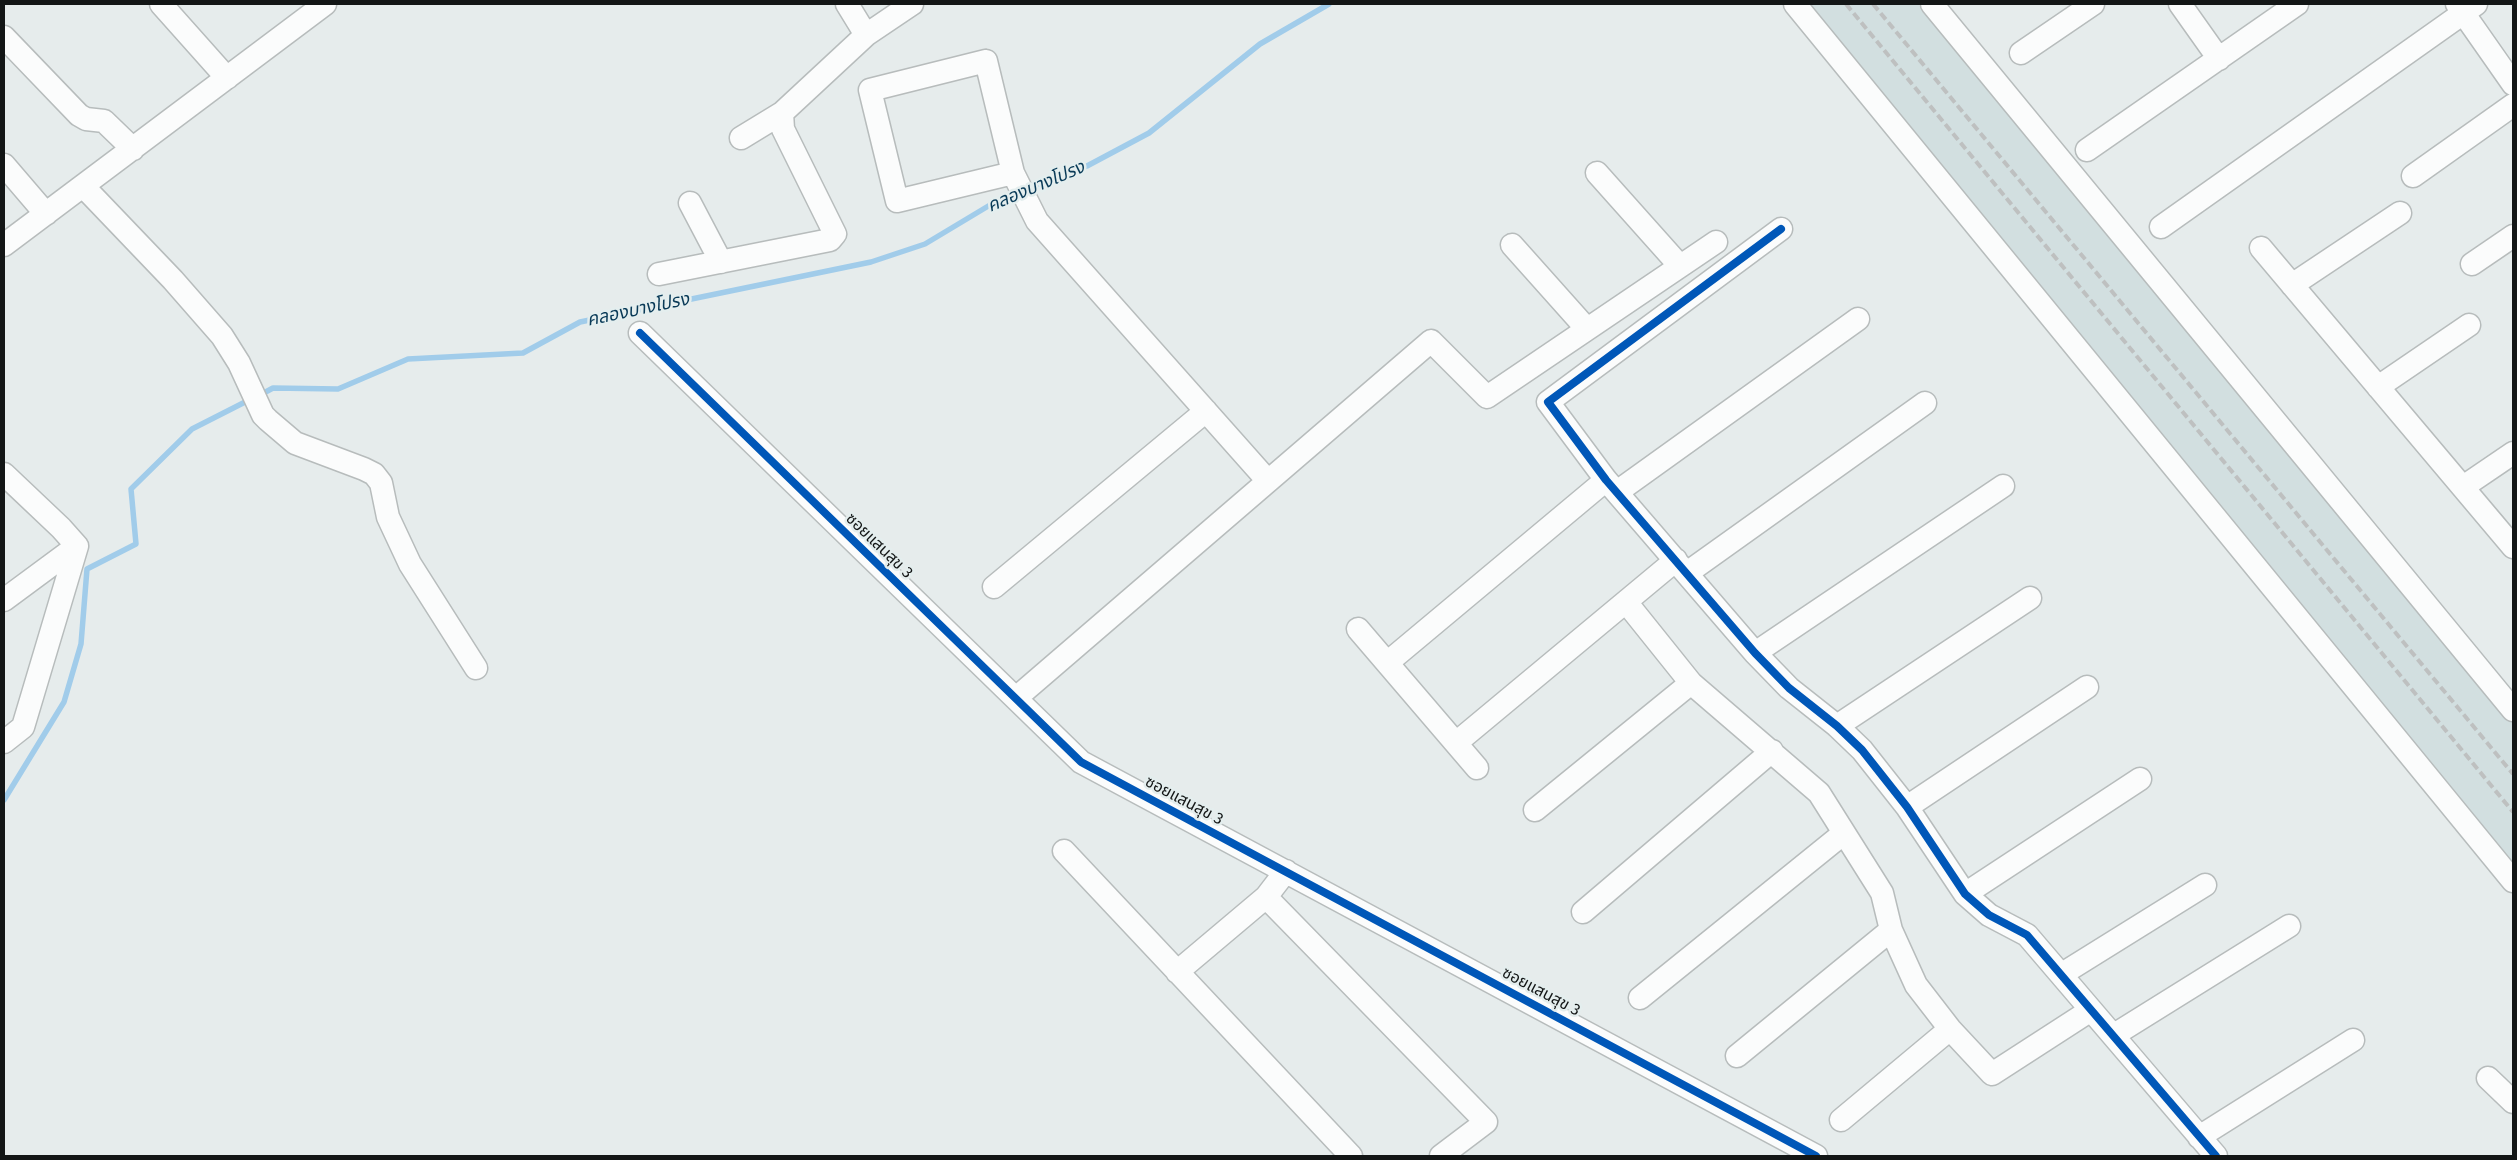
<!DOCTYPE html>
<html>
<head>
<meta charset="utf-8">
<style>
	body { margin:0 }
	#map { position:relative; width:2517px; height:1160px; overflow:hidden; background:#e6ecec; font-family:"Fira Sans",sans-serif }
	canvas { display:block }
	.frame { position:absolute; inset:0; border:5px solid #131616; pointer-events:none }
</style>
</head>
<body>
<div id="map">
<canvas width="2517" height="1160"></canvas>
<div class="frame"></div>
</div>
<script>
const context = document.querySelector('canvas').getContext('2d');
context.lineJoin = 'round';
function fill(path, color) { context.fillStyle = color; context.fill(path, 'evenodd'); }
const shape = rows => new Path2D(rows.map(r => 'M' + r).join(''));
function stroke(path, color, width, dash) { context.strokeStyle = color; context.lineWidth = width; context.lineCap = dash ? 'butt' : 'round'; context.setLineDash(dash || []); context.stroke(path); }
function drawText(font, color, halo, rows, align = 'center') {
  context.font = font + ' "Fira Sans","Noto Sans Thai",sans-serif'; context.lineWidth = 5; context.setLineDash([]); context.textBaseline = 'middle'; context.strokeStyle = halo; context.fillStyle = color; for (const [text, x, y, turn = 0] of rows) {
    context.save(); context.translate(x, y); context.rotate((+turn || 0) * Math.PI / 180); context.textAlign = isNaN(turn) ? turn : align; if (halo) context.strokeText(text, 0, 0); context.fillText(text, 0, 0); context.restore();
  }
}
fill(shape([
	[1798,4,1918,4,2513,722,2513,868]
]), '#d2dfe0');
stroke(shape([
	[1026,189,1087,166,1149,133,1260,44,1329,4],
	[260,395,273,388,338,389,408,359,523,353,580,322,871,262,925,244,1000,199,1017,193],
	[4,800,64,702,81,644,87,569,136,544,131,489,192,429,251,399]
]), '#a1ccea', 5.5);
const minor = shape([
	[161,4,227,78],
	[847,4,866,35],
	[1795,4,2513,881],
	[1932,4,2513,710],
	[2180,4,2219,59],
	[2457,4,2513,84],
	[4,37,79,115,86,119,104,121,133,149],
	[2021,53,2093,4],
	[986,61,1013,173,897,201,870,90,986,61],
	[741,138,782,113],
	[2087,150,2297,4],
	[4,165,46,214],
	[1013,173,1037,221,1268,481],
	[1597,173,1680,266],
	[2413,176,2513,105],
	[83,186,173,280,222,336,239,363,263,415,268,420,295,443,364,469,374,474,381,483,388,517,410,564,476,668],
	[690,203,721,262],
	[2161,227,2476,4],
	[1781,229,1548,402,1606,480,1755,653,1789,688,1837,726,1862,750,1907,807,1965,894,1989,915,2027,935,2216,1156],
	[4,245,325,4],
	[1512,245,1587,329],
	[2261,248,2513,547],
	[2472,264,2513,236],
	[659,274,830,240,835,234,783,129,782,113,866,35,912,4],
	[2292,285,2400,213],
	[640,333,1081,762,1816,1156],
	[2378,387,2469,325],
	[4,474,61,528,77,546,23,727,4,742],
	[2463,487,2513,453],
	[1617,492,1858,319],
	[1687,573,1925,403],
	[994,587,1206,411],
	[4,600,77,546],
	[1626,602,1691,683,1819,793,1882,893,1891,930,1916,985,1950,1029,1992,1074,2091,1010],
	[1358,629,1477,768],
	[1755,653,2003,486],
	[1387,663,1606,480],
	[1016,698,1431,341,1487,397,1716,242],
	[1837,726,2030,598],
	[1456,743,1676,560],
	[1907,807,2087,687],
	[1535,810,1691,683],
	[1064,851,1351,1156],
	[1965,894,2140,779],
	[1266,897,1486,1122,1441,1156],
	[1583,912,1772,751],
	[1177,972,1266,897,1286,871],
	[2062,974,2205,885],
	[1640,998,1844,833],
	[2114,1035,2289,926],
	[1737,1056,1891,930],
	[2488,1078,2513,1102],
	[1841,1120,1950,1029],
	[2199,1137,2353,1040]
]);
stroke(minor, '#b7bcbc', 25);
stroke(minor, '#fbfcfc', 22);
stroke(shape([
	[1846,4,2513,812],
	[1873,4,2513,774]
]), '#bec0c0', 4, [8, 4]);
stroke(shape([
	[1781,229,1548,402,1606,480,1755,653,1789,688,1837,726,1862,750,1907,807,1965,894,1989,915,2027,935,2216,1156],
	[640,333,1081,762,1816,1156]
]), '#0057b8', 8);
drawText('16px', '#131616', '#e4eeee', [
	["ซอยแสนสุข 3",879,546,44],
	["ซอยแสนสุข 3",1184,801,28],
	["ซอยแสนสุข 3",1541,992,28]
]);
drawText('italic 18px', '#093a57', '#e4eeee', [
	["คลองบางโปรง",1036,187,-23],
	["คลองบางโปรง",638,310,-12]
]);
</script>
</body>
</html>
